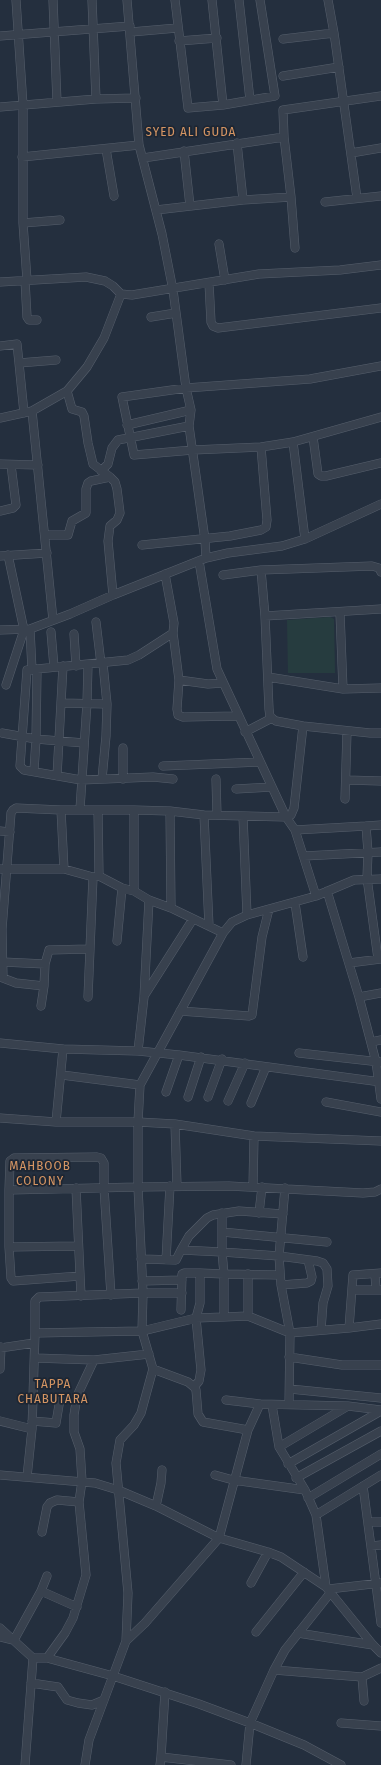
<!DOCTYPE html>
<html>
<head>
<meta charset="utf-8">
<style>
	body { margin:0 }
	canvas { display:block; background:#242f3e }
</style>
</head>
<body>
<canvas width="381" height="1765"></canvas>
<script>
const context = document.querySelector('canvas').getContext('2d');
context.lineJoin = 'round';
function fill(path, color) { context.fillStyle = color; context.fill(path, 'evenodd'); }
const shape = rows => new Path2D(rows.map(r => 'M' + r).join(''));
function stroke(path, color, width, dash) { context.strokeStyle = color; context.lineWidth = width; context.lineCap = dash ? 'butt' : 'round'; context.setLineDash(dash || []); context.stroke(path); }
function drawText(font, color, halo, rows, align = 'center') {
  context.font = font + ' "Fira Sans Condensed",sans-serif'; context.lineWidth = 3.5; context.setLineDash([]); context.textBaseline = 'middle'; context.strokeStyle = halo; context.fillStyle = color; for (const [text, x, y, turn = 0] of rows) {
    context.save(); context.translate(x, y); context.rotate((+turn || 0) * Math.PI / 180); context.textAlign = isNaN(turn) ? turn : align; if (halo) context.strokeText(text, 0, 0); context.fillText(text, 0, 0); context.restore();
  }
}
fill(shape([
	[330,617,334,619,335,673,288,673,287,620]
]), '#263c3f');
const minor = shape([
	[16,0,23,105,23,223,27,280],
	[53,0,57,102],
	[92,0,96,99],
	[127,0,139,145,162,234,173,290,186,388,191,410,189,426,205,540,206,558],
	[175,0,188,108,223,105,275,96,260,0],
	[212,0,223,105],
	[239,0,250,100],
	[328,0,334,33,357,198],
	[131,32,177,28],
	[0,36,130,26],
	[283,39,334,33],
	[179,41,217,38],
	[283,76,339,67],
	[0,107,96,99,136,98],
	[237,143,243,200],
	[106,149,114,196],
	[184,151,190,206],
	[351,153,381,148],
	[22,157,139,145],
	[143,158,284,137],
	[325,202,381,196],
	[156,210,243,200,291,197],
	[23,223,60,220],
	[219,244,225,280],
	[295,248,291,197,284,137,283,110,381,96],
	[25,280,27,317,29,320,37,320],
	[0,282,86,277,105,281,113,286,121,294,132,295,259,274,340,270,381,265],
	[209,283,211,322,213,326,218,328,381,308],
	[151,317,176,313],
	[0,346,17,344,19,363,56,360],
	[19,363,24,413],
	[381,366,310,379,186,388,122,397,134,455,193,450,261,447,293,442,381,417],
	[67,391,72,409,82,412,84,416,88,443,93,464,110,477,115,482,117,489,120,513,117,520,110,526,108,541,113,595],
	[32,411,53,620],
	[0,418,32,411,67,391,87,367,104,338,121,294],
	[127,425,191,410],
	[313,437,318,474,321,476,326,476,381,463],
	[293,442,305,539],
	[0,464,38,465],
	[101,471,108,464,112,448,118,440,189,426],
	[0,511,13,508,16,505,11,465],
	[45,535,68,535,72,521,86,513,86,489,88,483,91,481,110,477],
	[142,545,230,536,261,530,266,527,267,520,261,447],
	[0,556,47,553],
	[199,561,217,669,286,817,295,830,316,896],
	[381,572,379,568,372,566,261,570,265,616,269,709,270,717,276,721,303,726,370,733,381,733],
	[165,574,174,623,173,633,139,655,128,660,27,670,20,766,24,770,81,780,153,777,173,779],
	[223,575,261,570],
	[340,613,343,689],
	[265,616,381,609],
	[96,622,101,664],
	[30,629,32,670],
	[0,630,30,629,70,614,113,595,206,558,228,553,282,546,305,539,381,504],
	[51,632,54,667],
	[173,633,179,680,208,684,223,683],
	[74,634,76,666],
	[268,677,343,689,381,688],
	[179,680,177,709,178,715,183,717,238,716],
	[6,685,24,630,8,555],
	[61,703,107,704],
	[245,732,272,718],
	[2,733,36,739,84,743],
	[163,766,260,762],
	[34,771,36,739,37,670],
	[57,776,63,666],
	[102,779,106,736,107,704,103,664],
	[123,779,123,748],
	[216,779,217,815],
	[346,780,381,781],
	[236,789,272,787],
	[345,799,347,731],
	[80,809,87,703,88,665],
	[61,810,64,869],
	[98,810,99,876],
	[170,811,171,908],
	[204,815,209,926],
	[243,816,247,915],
	[295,830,366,826],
	[0,831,10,832],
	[304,856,381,852],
	[0,869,64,869,93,877,99,876,122,888,134,891,149,900,171,908,223,933],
	[381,879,354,880,316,896,247,915,232,922,223,933,140,1085,138,1122,138,1187,229,1186,363,1193,375,1192,381,1189],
	[134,891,134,810,170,811,204,815,286,817,291,815,294,808,303,726],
	[327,891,359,997,376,1062,381,1099],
	[295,903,303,957],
	[0,929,2,929,11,813,13,810,16,808,61,810,134,810],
	[2,929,3,978],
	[117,941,122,888],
	[378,959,367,878,368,852,366,826,381,825],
	[3,962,45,964],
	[349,963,381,959],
	[0,977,16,983,44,986,41,1006],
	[44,986,45,964,49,950,89,949],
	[144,996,193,919],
	[88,997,93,877],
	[359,997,381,993],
	[180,1011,249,1016,252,1015,262,937,269,909],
	[371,1042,381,1040],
	[0,1043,63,1049,138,1051,179,1055,381,1082],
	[138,1051,144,997,149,900],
	[299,1053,380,1062],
	[62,1075,140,1085],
	[166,1092,179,1055],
	[188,1097,201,1057],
	[208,1097,222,1059],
	[228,1101,245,1063],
	[326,1102,381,1112],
	[251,1103,266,1067],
	[0,1118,56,1122,138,1122,175,1124,254,1136,381,1141],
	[56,1122,63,1049],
	[175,1124,177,1186],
	[253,1187,254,1136],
	[76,1188,81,1296],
	[9,1190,138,1187,143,1293,142,1331,153,1369,141,1413,134,1425,120,1440,116,1463,128,1593,126,1641],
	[222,1213,222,1252,279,1256,285,1188],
	[259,1213,262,1187],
	[222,1232,327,1242],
	[9,1247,77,1246],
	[181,1250,189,1236,207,1218,213,1215,239,1211,283,1214],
	[141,1259,176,1260,181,1250,222,1252,224,1274,200,1273],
	[166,1260,170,1186],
	[248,1274,248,1316],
	[375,1274,376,1290],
	[280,1275,224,1274,224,1317,248,1316,290,1333,289,1404],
	[80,1276,13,1281,11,1278,9,1247,9,1190,10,1161,14,1158,97,1157,101,1158,104,1163,104,1188,111,1295],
	[142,1281,182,1280],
	[281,1285,307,1283,311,1281,312,1277,308,1260],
	[352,1290,381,1290],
	[181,1310,182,1274,184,1273,200,1273,200,1303,196,1318,224,1317],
	[349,1328,353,1275,381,1273],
	[321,1330,323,1303,328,1286,327,1269,323,1263,317,1261,279,1256,281,1285,290,1333,349,1328,381,1324],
	[35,1333,35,1301,39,1297,143,1293,182,1293],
	[0,1348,34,1343],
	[289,1357,342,1365,381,1365],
	[35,1358,94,1360,77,1396,74,1415,74,1432,80,1449,82,1481,79,1502],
	[94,1360,149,1354],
	[0,1369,1,1347],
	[290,1389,381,1398],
	[226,1400,260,1404],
	[272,1405,279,1447,305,1490,316,1515,326,1587],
	[348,1406,381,1410],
	[0,1421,32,1429],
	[32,1421,56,1423,60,1399],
	[248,1430,260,1404,348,1406,279,1447],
	[288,1464,381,1411],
	[0,1475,95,1483,118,1490,156,1506,219,1538,268,1552,281,1557,326,1587,373,1645,381,1653],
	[215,1475,233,1480,305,1490],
	[27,1477,32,1429,35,1333,142,1331,196,1318,201,1370,199,1381,194,1387],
	[296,1478,381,1431],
	[363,1486,381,1623],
	[308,1498,381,1454],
	[156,1506,161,1483,162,1470],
	[316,1515,381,1475],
	[369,1522,381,1522],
	[42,1532,47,1507,50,1503,57,1500,79,1502,86,1575,73,1618,65,1633,47,1658],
	[371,1546,381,1545],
	[251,1583,268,1552],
	[329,1589,381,1583],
	[41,1591,77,1607],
	[0,1628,33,1658,25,1765],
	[256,1632,304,1572],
	[298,1633,373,1645],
	[0,1637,13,1640],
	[14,1640,41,1591,47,1576],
	[33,1658,47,1658,113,1676,199,1704,250,1723,304,1745,341,1765],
	[274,1670,285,1650,331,1592],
	[362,1677,381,1668],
	[31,1683,58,1687,67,1700,78,1703,92,1705,104,1700],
	[341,1723,381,1726],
	[161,1757,165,1692],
	[85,1765,89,1740,126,1641,145,1623,219,1538,248,1430,203,1422,198,1414,196,1390,194,1387,188,1382,153,1369],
	[160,1765,161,1757,231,1765],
	[246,1765,250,1723,274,1670,362,1677,364,1701]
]);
stroke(minor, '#565f6c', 9);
stroke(minor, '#38414e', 8);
context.letterSpacing = '1px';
drawText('13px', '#d59563', '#1d2633', [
	["SYED ALI GUDA",191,132],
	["MAHBOOB",40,1166],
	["COLONY",40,1181],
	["TAPPA",53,1384],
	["CHABUTARA",53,1399]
]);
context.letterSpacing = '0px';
</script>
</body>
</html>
